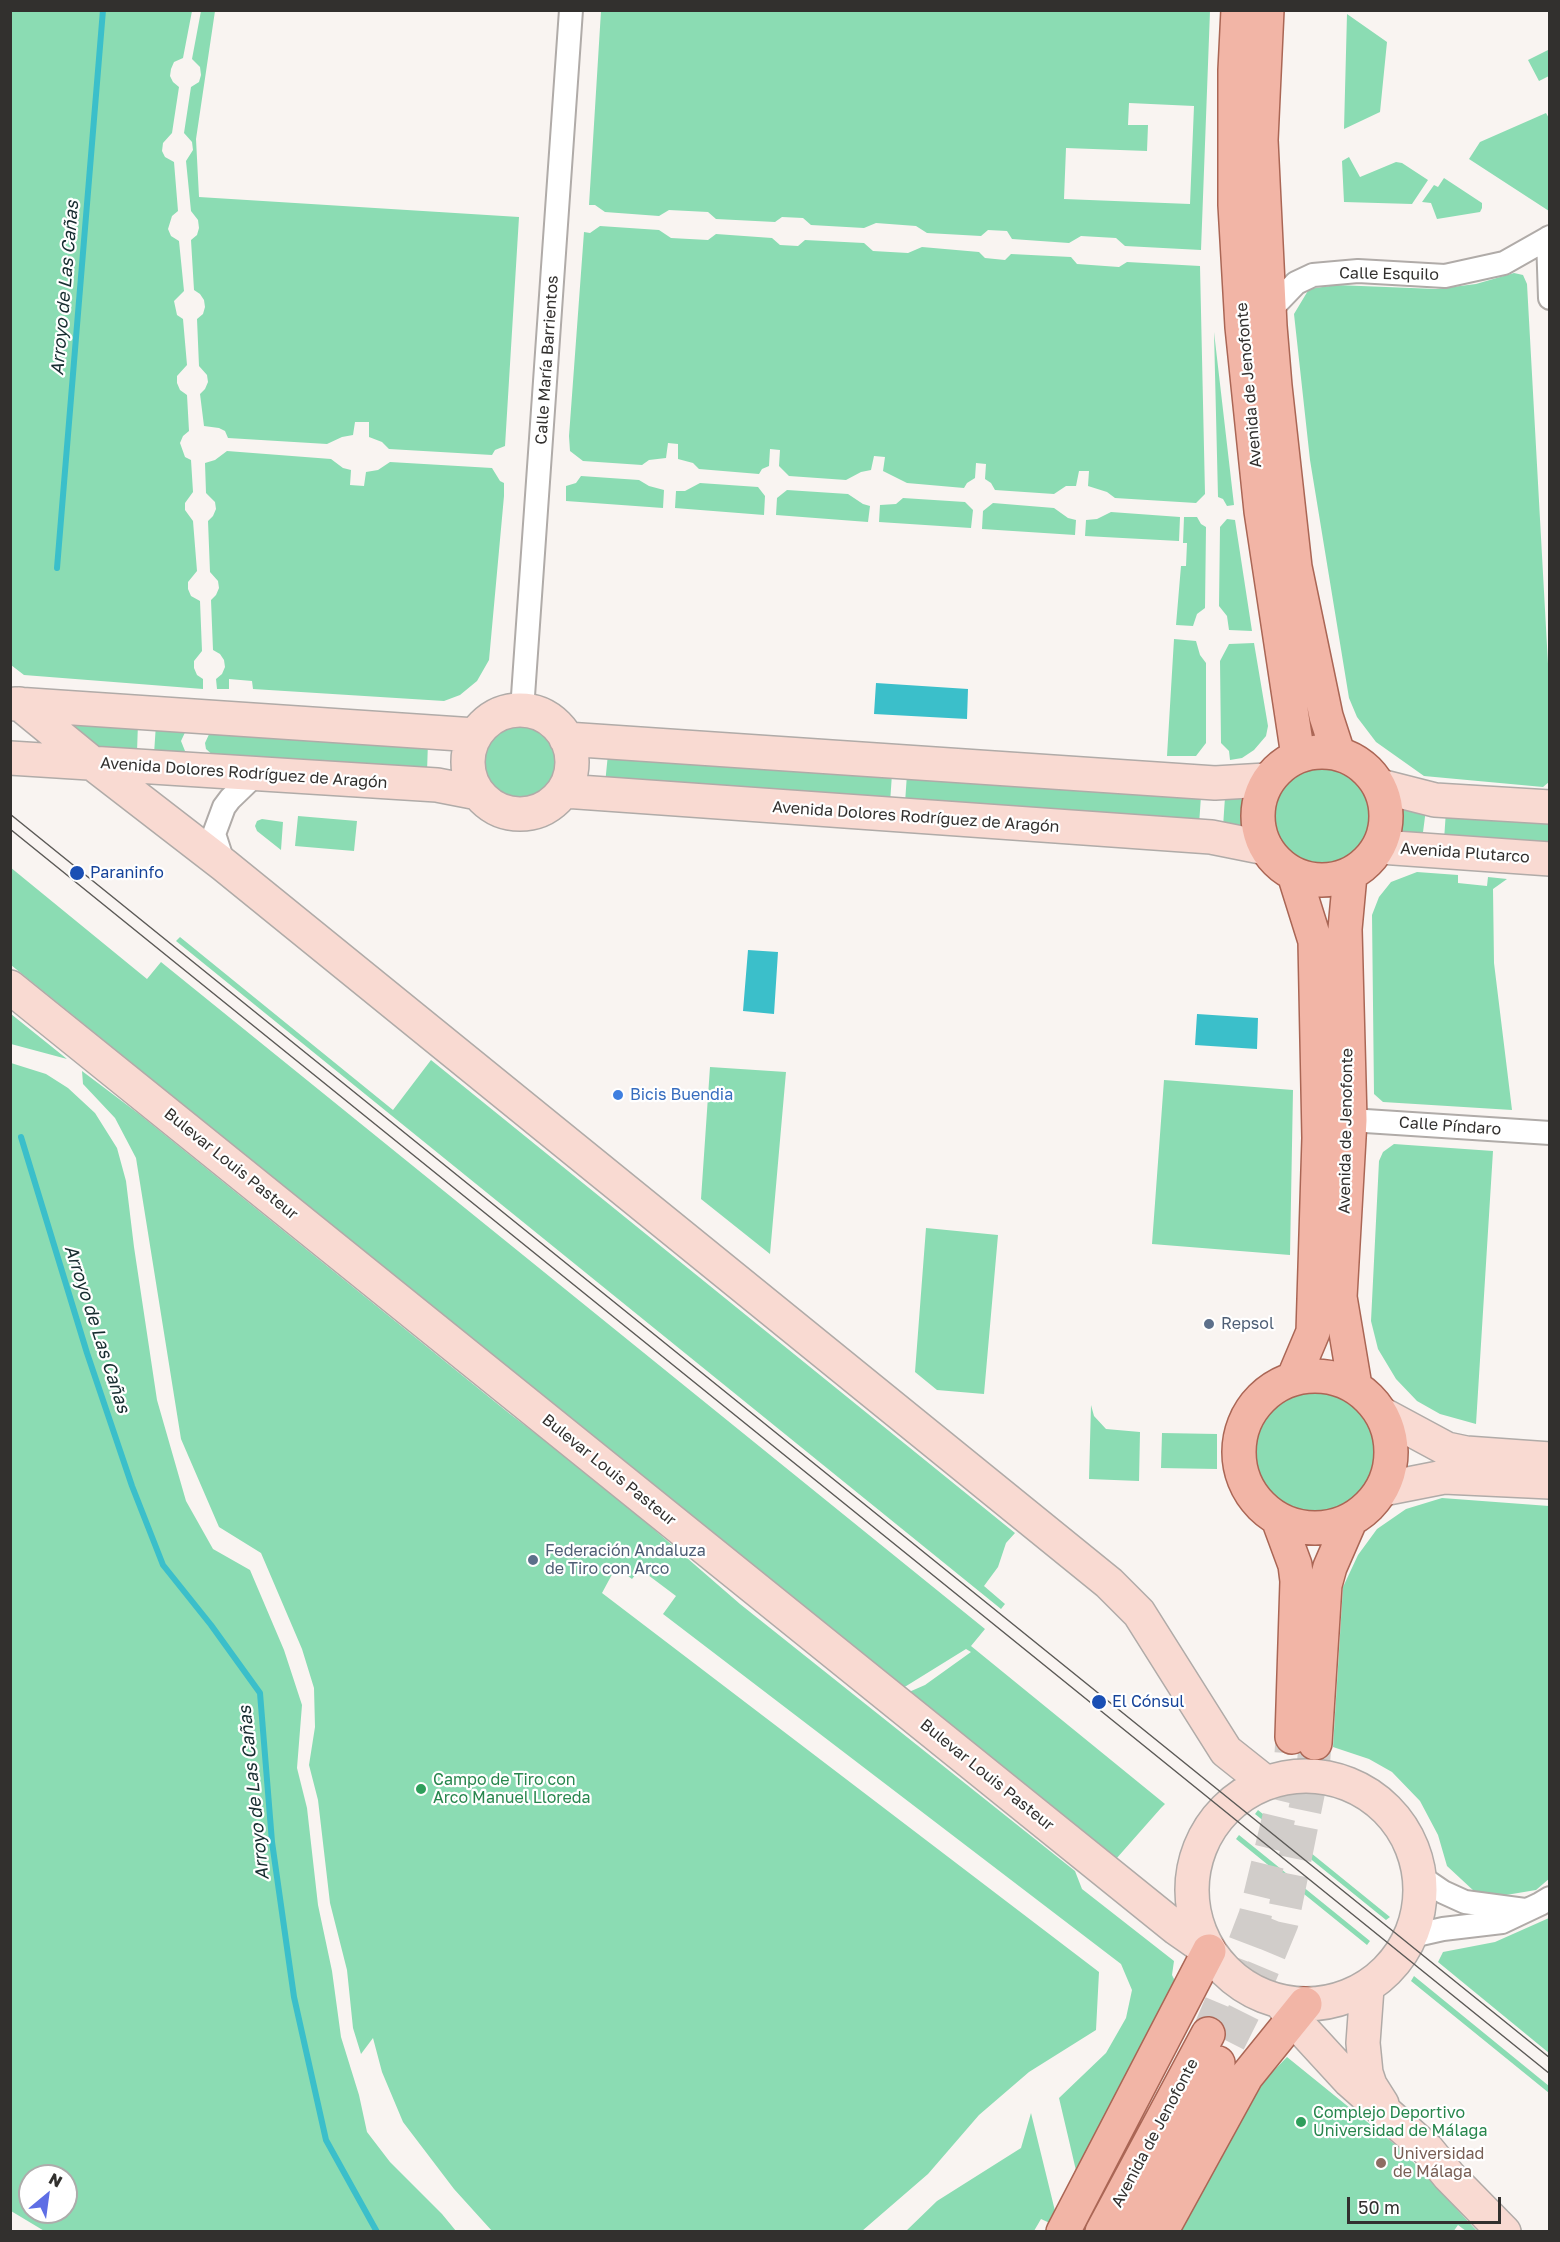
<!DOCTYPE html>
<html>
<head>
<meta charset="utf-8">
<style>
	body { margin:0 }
	#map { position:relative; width:1560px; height:2242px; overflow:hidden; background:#f9f4f1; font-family:"Golos Text",sans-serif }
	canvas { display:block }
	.frame { position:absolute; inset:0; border:12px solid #32302e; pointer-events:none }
	.north { position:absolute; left:18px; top:2164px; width:60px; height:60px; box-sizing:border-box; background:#fff; border:2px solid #adacab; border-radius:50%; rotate:29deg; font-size:16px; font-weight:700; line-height:24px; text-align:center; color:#32302e }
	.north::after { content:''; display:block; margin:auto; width:21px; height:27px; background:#5e6ee5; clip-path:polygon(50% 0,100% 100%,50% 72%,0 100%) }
	.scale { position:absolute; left:1347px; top:2197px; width:154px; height:27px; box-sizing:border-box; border:3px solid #32302e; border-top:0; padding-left:8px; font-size:18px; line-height:21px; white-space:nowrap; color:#32302e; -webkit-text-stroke:4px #fff; paint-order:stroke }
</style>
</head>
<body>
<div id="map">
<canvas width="1560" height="2242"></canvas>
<div class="frame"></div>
<div class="north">N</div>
<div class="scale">50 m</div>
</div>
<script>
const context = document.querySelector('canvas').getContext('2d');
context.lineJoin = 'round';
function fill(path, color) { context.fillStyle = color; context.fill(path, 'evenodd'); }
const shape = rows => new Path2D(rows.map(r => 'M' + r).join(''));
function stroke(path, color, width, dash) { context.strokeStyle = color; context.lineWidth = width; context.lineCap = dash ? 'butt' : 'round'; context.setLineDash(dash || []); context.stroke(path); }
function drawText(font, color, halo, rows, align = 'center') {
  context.font = font + ' "Golos Text",sans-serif'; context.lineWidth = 4.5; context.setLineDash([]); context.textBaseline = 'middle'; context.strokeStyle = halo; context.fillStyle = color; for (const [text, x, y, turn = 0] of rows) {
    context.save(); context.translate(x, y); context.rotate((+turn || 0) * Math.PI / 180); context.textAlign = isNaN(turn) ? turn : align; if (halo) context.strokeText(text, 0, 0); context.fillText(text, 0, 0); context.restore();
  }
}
fill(shape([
	[11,10,192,11,183,58,174,62,171,69,170,76,173,82,179,87,172,133,163,143,162,151,165,157,174,162,178,211,172,216,168,229,171,236,179,241,184,291,174,301,177,315,183,319,187,365,177,376,177,383,180,390,187,395,189,431,183,436,180,443,185,457,191,460,193,492,185,503,185,510,193,521,197,571,188,582,188,589,191,596,200,601,202,651,194,661,194,668,197,675,203,679,203,689,24,675,11,665],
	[201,11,215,11,196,139,199,197,519,217,505,446,495,450,492,455,389,449,382,442,369,437,369,422,355,422,353,435,342,437,327,444,228,438,225,431,219,428,204,426,200,394,205,389,208,382,207,375,199,366,197,319,203,314,205,307,204,300,200,294,194,290,191,240,197,235,199,228,198,220,191,211,186,161,193,150,192,142,184,133,191,87,199,82,201,75,200,67,192,59],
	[601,11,1210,11,1201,250,1125,246,1116,238,1081,236,1069,243,1012,239,1007,231,988,230,981,236,927,233,916,226,876,223,864,228,811,225,803,218,782,217,775,222,716,219,708,212,669,210,659,216,605,212,595,205,589,205],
	[1129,103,1194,106,1190,204,1064,199,1066,148,1147,151,1148,125,1128,125],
	[1347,14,1387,42,1380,112,1344,129],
	[1548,50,1549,76,1539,81,1528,60],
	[1546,113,1550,120,1549,211,1469,159,1480,142],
	[1349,157,1360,177,1396,162,1402,163,1428,180,1412,204,1344,202,1342,161],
	[1444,178,1482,203,1482,208,1480,212,1437,219,1431,203,1422,202,1434,185,1438,187],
	[600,226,659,230,671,238,708,240,716,234,772,238,780,245,798,246,805,240,864,243,873,251,908,253,922,247,979,252,985,258,1005,260,1011,254,1071,257,1077,264,1119,267,1127,262,1200,266,1205,494,1196,503,1115,498,1107,492,1088,486,1089,471,1079,471,1076,486,1066,486,1054,494,995,490,991,483,985,479,986,464,976,463,975,478,967,483,964,488,907,483,883,471,885,457,874,456,871,470,861,472,846,480,789,476,779,466,780,450,770,449,769,466,762,469,759,474,699,469,693,463,678,459,678,444,668,443,666,458,649,460,642,465,583,461,570,451,569,436,584,232,590,233],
	[1514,273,1523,275,1527,284,1549,682,1549,782,1543,787,1424,776,1376,742,1357,717,1349,698,1310,460,1294,314,1309,289,1336,285,1436,289,1476,284],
	[1214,332,1234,505,1227,506,1223,499,1218,497],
	[227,451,331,459,343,468,351,470,350,485,364,486,366,472,378,470,390,462,492,468,500,481,504,483,504,496,489,660,477,681,460,695,444,701,253,689,252,681,229,679,229,689,217,689,216,679,222,674,225,667,224,660,220,654,213,650,211,600,216,595,219,588,218,581,210,572,208,521,213,516,216,509,215,502,206,493,205,463,215,460],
	[581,476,639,480,649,486,664,490,663,508,566,501,566,486,576,483],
	[700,483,758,487,765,496,764,515,675,508,676,491,685,491],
	[787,490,848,494,863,504,870,506,868,522,776,515,777,498],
	[903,498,965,502,973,510,971,528,879,522,880,505,896,504],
	[993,503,1054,508,1068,518,1076,520,1075,535,982,529,983,511],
	[1111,512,1180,517,1179,541,1085,536,1086,520,1097,519],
	[1184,517,1197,517,1201,524,1206,527,1205,608,1197,614,1193,626,1176,625,1181,566,1186,566,1187,543,1183,543],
	[1227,519,1235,520,1252,631,1229,630,1227,616,1219,606,1220,527],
	[1174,639,1196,641,1200,655,1206,663,1206,743,1196,756,1167,756],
	[1254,643,1268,726,1266,736,1254,750,1242,758,1230,760,1229,751,1221,743,1220,661,1229,644],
	[80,721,138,723,137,752,96,750,75,732,76,726],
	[156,724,188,726,181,741,187,756,154,754],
	'478 765a39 39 0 1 1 78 0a39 39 0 1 1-78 0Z',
	[211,730,428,742,427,772,216,758,206,749,205,743],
	[608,754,892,774,890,803,605,784],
	'1266 817a54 54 0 1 1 108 0a54 54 0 1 1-108 0Z',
	[907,774,1201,796,1199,825,905,803],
	[1245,796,1241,815,1243,835,1223,827,1225,797],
	[1398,801,1426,809,1422,840,1397,839,1400,820],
	[1446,811,1549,818,1549,847,1444,840],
	[298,816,357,821,354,851,295,846],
	[262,819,283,822,281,850,257,831,255,826,257,821],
	[10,867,147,979,161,962,985,1629,971,1646,1165,1804,1161,1808,1116,1859,909,1692,925,1685,971,1652,966,1649,903,1688,11,965],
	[1417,872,1458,875,1458,883,1487,886,1488,877,1507,879,1493,889,1494,963,1512,1110,1383,1102,1374,1094,1372,915,1379,897,1391,882],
	[180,937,393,1110,431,1060,1015,1533,1006,1543,998,1567,984,1586,1005,1604,1001,1609,176,941],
	[10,1014,11,1014,67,1059,11,1044],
	[11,1063,46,1074,68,1088,95,1113,117,1148,126,1181,134,1247,157,1400,186,1501,213,1549,250,1570,284,1650,302,1705,297,1768,307,1808,318,1905,332,1971,341,2037,359,2095,367,2132,390,2162,442,2214,456,2231,46,2232,11,2211],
	[30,2176,66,2176,66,2212,30,2212],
	[710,1067,786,1072,770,1254,701,1199],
	[82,1071,139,1114,510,1414,604,1486,740,1604,1075,1871,1082,1889,1174,1961,1172,1975,1175,1981,1078,2179,1059,2098,1106,2053,1126,2018,1132,1990,1121,1964,663,1614,676,1596,640,1569,632,1579,616,1567,602,1593,1099,1972,1096,2030,1029,2072,979,2115,928,2174,862,2231,492,2231,454,2189,403,2122,382,2072,373,2038,361,2054,353,2028,347,1970,330,1903,318,1800,309,1765,315,1727,314,1688,302,1649,261,1553,219,1527,181,1439,136,1158,115,1118,83,1084],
	[1164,1080,1293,1090,1290,1255,1152,1244],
	[1394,1144,1493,1151,1476,1424,1440,1414,1417,1401,1396,1379,1378,1349,1371,1321,1379,1161,1383,1152],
	[926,1228,998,1235,984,1394,937,1390,915,1372],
	'1251 1451a64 64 0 1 1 128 0a64 64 0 1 1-128 0Z',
	[1091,1405,1094,1416,1106,1429,1140,1432,1139,1481,1089,1479],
	[1162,1433,1217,1434,1217,1469,1161,1468],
	[1442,1498,1549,1506,1550,1878,1536,1890,1506,1895,1475,1892,1447,1866,1438,1835,1420,1801,1392,1772,1369,1759,1333,1747,1343,1587,1358,1555,1377,1529,1406,1509],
	[1258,1810,1390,1917,1386,1920,1255,1814],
	[1239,1835,1370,1941,1367,1945,1236,1839],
	[1549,1918,1549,2053,1438,1962,1443,1952,1495,1942],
	[1414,1976,1549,2086,1549,2093,1411,1981],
	[1287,2057,1403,2151,1477,2231,1466,2231,1458,2225,1453,2232,1175,2232,1251,2094],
	[1031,2113,1056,2215,1052,2224,1041,2219,1034,2231,905,2232,937,2201,1021,2148]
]), '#8bdcb3');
fill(shape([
	[876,683,968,689,967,719,874,714],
	[748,950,778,952,774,1014,743,1011],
	[1197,1014,1258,1018,1257,1049,1195,1045]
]), '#3bbfca');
stroke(shape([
	[57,568,103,10],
	[21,1137,87,1353,132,1486,163,1565,211,1625,260,1693,272,1842,294,1997,326,2140,377,2232]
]), '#3bbfca', 6);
stroke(shape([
	[1208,2034,1227,1989,1255,1916,1290,1771,1292,1737],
	[1229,2042,1250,2000,1282,1923,1313,1770,1315,1743]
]), '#d1cdca', 33, [33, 16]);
const street = shape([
	[1548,238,1550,298],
	[1270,310,1296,283,1313,275,1358,271,1445,276,1504,263,1550,237],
	[522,710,571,10],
	[224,865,214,834,224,807,230,799,257,773],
	[1350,1120,1550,1133],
	[1421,1877,1443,1892,1465,1902,1525,1910],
	[1412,1936,1443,1929,1502,1922,1540,1904,1550,1898]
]);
const secondary = shape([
	[15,704,475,735],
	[20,704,92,763,224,865,1109,1583,1139,1613,1226,1751,1265,1782],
	'468 762a52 52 0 1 1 104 0a52 52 0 1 1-104 0Z',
	[566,739,1215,783,1266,780],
	[10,758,437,785,478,793],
	[1380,786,1435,800,1550,807],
	[564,791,1211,837,1266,848],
	[1380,847,1550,859],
	[10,987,1176,1928,1209,1951],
	[1382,1414,1447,1449,1466,1453,1550,1459],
	[1383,1489,1444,1477,1550,1482],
	'1192 1890a114 114 0 1 1 228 0a114 114 0 1 1-228 0Z',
	[1367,1988,1363,2043,1366,2073,1370,2085,1382,2104],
	[1280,2001,1293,2019,1350,2081,1427,2149,1449,2176,1504,2232]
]);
const primary = shape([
	[1238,10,1235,70,1235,205,1242,327,1261,511,1298,756],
	[1267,10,1261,140,1270,326,1275,386,1295,567,1326,716,1338,753],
	'1258 816a64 64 0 1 1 128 0a64 64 0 1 1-128 0Z',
	[1294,874,1315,941,1319,1138,1313,1332,1294,1377],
	[1350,875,1345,929,1350,1120,1340,1297,1355,1386],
	'1239 1452a76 76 0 1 1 152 0a76 76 0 1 1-152 0Z',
	[1278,1519,1295,1565,1297,1581,1292,1737],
	[1315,1743,1325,1585,1330,1567,1350,1521],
	[1063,2232,1209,1951],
	[1102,2232,1208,2034],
	[1129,2232,1218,2063],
	[1161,2232,1246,2077,1305,2004]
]);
stroke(street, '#b0aba8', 26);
stroke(secondary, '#b0aba8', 36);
stroke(primary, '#a65', 36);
stroke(street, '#fff', 22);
stroke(secondary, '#f9dad2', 33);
stroke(primary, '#f2b5a6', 33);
stroke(shape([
	[10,814,1550,2058],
	[10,829,1550,2074]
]), '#5c5a57', 1.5);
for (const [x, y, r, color] of [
	[77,873,8,"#1a4fb4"],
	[618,1095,6,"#3f7fe0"],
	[1209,1324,6,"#5c6f8a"],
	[533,1560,6,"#5c6f8a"],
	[1099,1702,8,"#1a4fb4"],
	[421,1789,6,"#2e9e5b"],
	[1301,2122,6,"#2e9e5b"],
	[1381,2163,6,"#8d6e63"]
]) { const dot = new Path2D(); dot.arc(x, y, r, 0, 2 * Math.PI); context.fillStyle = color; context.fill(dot); stroke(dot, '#fff', 2); }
drawText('16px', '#32302e', '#fff', [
	["Calle Esquilo",1389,274,1],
	["Calle María Barrientos",547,360,-86],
	["Avenida de Jenofonte",1249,385,-95],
	["Avenida Dolores Rodríguez de Aragón",244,773,4],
	["Avenida Dolores Rodríguez de Aragón",916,817,4],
	["Avenida Plutarco",1465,853,4],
	["Calle Píndaro",1450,1126,4],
	["Avenida de Jenofonte",1346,1131,-89],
	["Bulevar Louis Pasteur",231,1164,39],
	["Bulevar Louis Pasteur",609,1470,39],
	["Bulevar Louis Pasteur",987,1775,39],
	["Avenida de Jenofonte",1155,2133,-62]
]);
drawText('16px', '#164399', '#fff', [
	["Paraninfo",90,873],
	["El Cónsul",1112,1702]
], 'left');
drawText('16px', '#366cbe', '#fff', [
	["Bicis Buendia",630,1095]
], 'left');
drawText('16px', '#4e5e75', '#fff', [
	["Repsol",1221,1324],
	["Federación Andaluza",545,1551],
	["de Tiro con Arco",545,1569]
], 'left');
drawText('16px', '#27864d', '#fff', [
	["Campo de Tiro con",433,1780],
	["Arco Manuel Lloreda",433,1798],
	["Complejo Deportivo",1313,2113],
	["Universidad de Málaga",1313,2131]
], 'left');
drawText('16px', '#785e54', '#fff', [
	["Universidad",1393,2154],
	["de Málaga",1393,2172]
], 'left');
drawText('italic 18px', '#172d30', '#fff', [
	["Arroyo de Las Cañas",65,288,-85],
	["Arroyo de Las Cañas",97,1329,72],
	["Arroyo de Las Cañas",254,1793,-96]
]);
</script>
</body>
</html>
